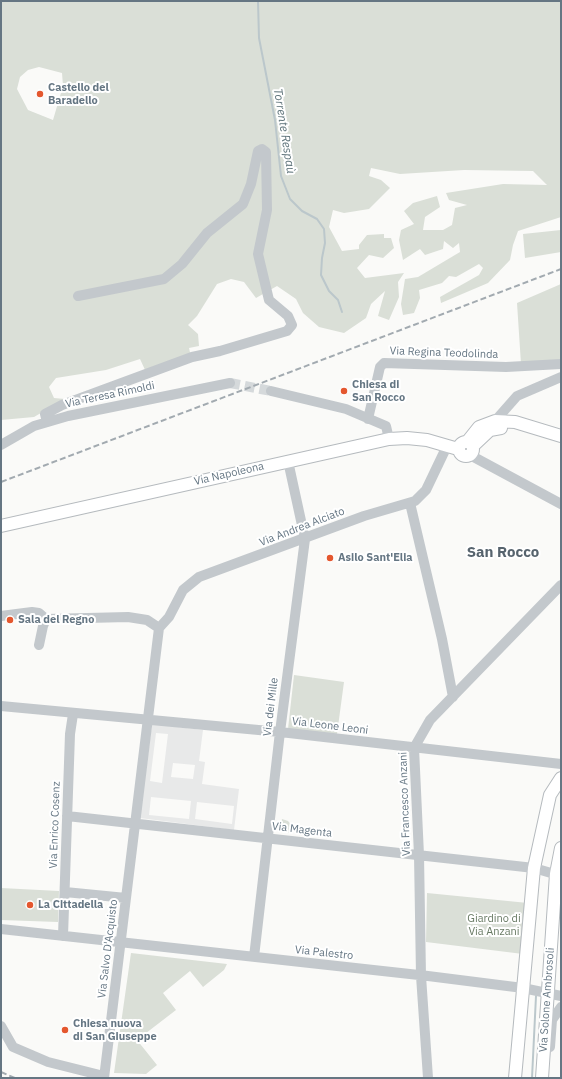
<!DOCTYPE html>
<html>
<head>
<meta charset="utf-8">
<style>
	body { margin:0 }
	#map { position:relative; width:562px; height:1079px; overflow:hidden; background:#fafaf8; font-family:"IBM Plex Sans",sans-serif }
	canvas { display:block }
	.frame { position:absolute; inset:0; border:2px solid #657683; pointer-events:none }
</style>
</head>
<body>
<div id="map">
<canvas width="562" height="1079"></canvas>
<div class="frame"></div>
</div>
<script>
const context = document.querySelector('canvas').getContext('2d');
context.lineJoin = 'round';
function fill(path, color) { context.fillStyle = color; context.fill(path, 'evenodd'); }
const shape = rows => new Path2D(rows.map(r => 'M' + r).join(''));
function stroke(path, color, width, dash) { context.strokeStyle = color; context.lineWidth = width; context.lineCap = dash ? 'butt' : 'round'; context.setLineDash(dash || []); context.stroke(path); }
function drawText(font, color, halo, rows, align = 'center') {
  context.font = font + ' "IBM Plex Sans",sans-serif'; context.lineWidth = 4; context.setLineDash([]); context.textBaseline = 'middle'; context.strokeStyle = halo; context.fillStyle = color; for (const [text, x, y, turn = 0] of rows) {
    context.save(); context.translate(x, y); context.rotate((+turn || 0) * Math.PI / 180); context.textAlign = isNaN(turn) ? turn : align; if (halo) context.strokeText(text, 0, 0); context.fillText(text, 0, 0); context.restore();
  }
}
fill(shape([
	[152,724,203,730,199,761,205,762,202,784,239,789,234,830,140,818],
	[156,733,168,734,162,783,150,781],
	[173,763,195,765,193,779,171,777],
	[151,797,191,801,189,819,149,815],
	[197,802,234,806,232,824,195,819]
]), '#e8e9e9');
fill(shape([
	[1,1,561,1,561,217,518,231,513,245,510,260,488,283,441,303,440,297,479,275,483,268,479,264,456,277,449,276,442,283,419,290,420,298,414,313,403,315,401,304,405,279,418,277,460,252,459,243,453,248,444,241,443,249,425,255,420,249,403,260,399,240,401,230,414,224,404,211,413,203,437,196,440,207,425,217,423,230,443,230,452,225,455,208,467,205,449,200,446,193,503,184,547,185,533,171,464,170,400,174,371,168,369,176,381,180,390,188,369,209,344,213,333,210,329,227,342,251,359,249,359,245,367,235,384,234,384,238,391,238,394,248,383,258,369,255,357,268,365,278,404,273,398,282,399,297,389,320,378,316,385,291,371,304,366,318,344,333,319,327,303,313,296,299,277,286,256,298,244,282,231,279,217,284,197,316,188,325,198,334,199,346,189,348,191,357,146,372,140,359,106,370,56,378,49,387,54,398,65,399,34,417,1,420],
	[39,67,62,73,63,86,53,120,28,110,17,89,20,77,28,70],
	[561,230,561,252,525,258,523,234],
	[561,284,561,360,521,364,517,303],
	[294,675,344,682,337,734,288,729],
	[282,819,288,821,292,826,290,833,280,830],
	[1,888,59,891,58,922,1,920],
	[427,893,528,903,523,954,426,942],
	[131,953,227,964,224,970,203,987,190,971,163,993,176,1010,137,1040,157,1065,146,1074,114,1073]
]), '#dadfd7');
stroke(shape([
	[258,1,259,38,275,120,281,176,290,199,302,211,317,219,324,229,325,243,322,258,321,275,329,291,338,300,342,312],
	[532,1078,536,996]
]), '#bbc7cb', 2);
stroke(shape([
	[230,383,271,391]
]), '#d5d9db', 10, [10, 5]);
const major = shape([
	'459 449a7 7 0 1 1 14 0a7 7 0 1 1-14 0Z',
	[467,442,479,427,495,421,515,422,561,436],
	[473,446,490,430,501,428],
	[1,526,389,439,407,438,427,440,458,449],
	[515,1078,534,868,550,795,561,778],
	[542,1078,556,874,561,848]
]);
stroke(major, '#b5babe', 14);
stroke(shape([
	[271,391,346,409,386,426,389,439],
	[368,419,380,367,384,363,506,367,561,364],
	[495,421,517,396,561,377],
	[47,422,45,414,62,405,192,357,220,351,287,331,292,325,288,316,269,300,258,254,267,210,266,152,262,149,258,151,251,184,243,204,207,233,182,264,164,279,78,296],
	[1,445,34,426,68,416,230,383],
	[470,455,561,504],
	[410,503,442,639,453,697],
	[1,616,32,612,39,613,46,619,128,617,147,620,159,628],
	[39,645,43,626,46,619],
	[1,706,280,732,561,764],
	[67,816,534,868,561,876],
	[65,892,126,898],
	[1,929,428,976,523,988,561,996],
	[63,936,70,734,73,714],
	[254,957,280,732,305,539,288,461],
	[1,1026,13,1047,48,1062,104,1076],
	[550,1047,552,1020,561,1007],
	[104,1078,159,628,169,617,183,590,199,577,364,516,415,501,426,490,447,446],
	[428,1078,421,976,419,855,414,748,430,720,561,585]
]), '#c3c8cc', 10);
stroke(major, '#fff', 12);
stroke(shape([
	[1,482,561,269],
	[1,1072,15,1078]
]), '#a2aab0', 2, [6, 3]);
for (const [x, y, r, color] of [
	[40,94,4,"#e4572e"],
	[344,391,4,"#e4572e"],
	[330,558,4,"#e4572e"],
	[10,620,4,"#e4572e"],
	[30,905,4,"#e4572e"],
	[65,1030,4,"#e4572e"]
]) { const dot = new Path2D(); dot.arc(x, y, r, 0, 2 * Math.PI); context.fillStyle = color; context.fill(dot); stroke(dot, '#fff', 1.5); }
drawText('bold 11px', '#657683', '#fff', [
	["Castello del",48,88],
	["Baradello",48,101],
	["Chiesa di",352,385],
	["San Rocco",352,398],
	["Asilo Sant'Elia",338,558],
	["Sala del Regno",18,620],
	["La Cittadella",38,905],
	["Chiesa nuova",73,1024],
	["di San Giuseppe",73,1037]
], 'left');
drawText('11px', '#657683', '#fff', [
	["Via Regina Teodolinda",444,353,2],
	["Via Teresa Rimoldi",110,395,-12],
	["Via Napoleona",229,474,-13],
	["Via Andrea Alciato",302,527,-21],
	["Via dei Mille",271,707,-83],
	["Via Leone Leoni",330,726,7],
	["Via Francesco Anzani",405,804,-92],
	["Via Enrico Cosenz",55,825,-88],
	["Via Magenta",302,830,7],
	["Via Salvo D'Acquisto",108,949,-83],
	["Via Palestro",324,953,6],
	["Via Solone Ambrosoli",547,1000,-86]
]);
drawText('11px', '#687a64', '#fff', [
	["Giardino di",494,919],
	["Via Anzani",494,932]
]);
drawText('italic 12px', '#60757c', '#fff', [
	["Torrente Respaù",284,131,81]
]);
drawText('bold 15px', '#57646e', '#fff', [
	["San Rocco",503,553]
]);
</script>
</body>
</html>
